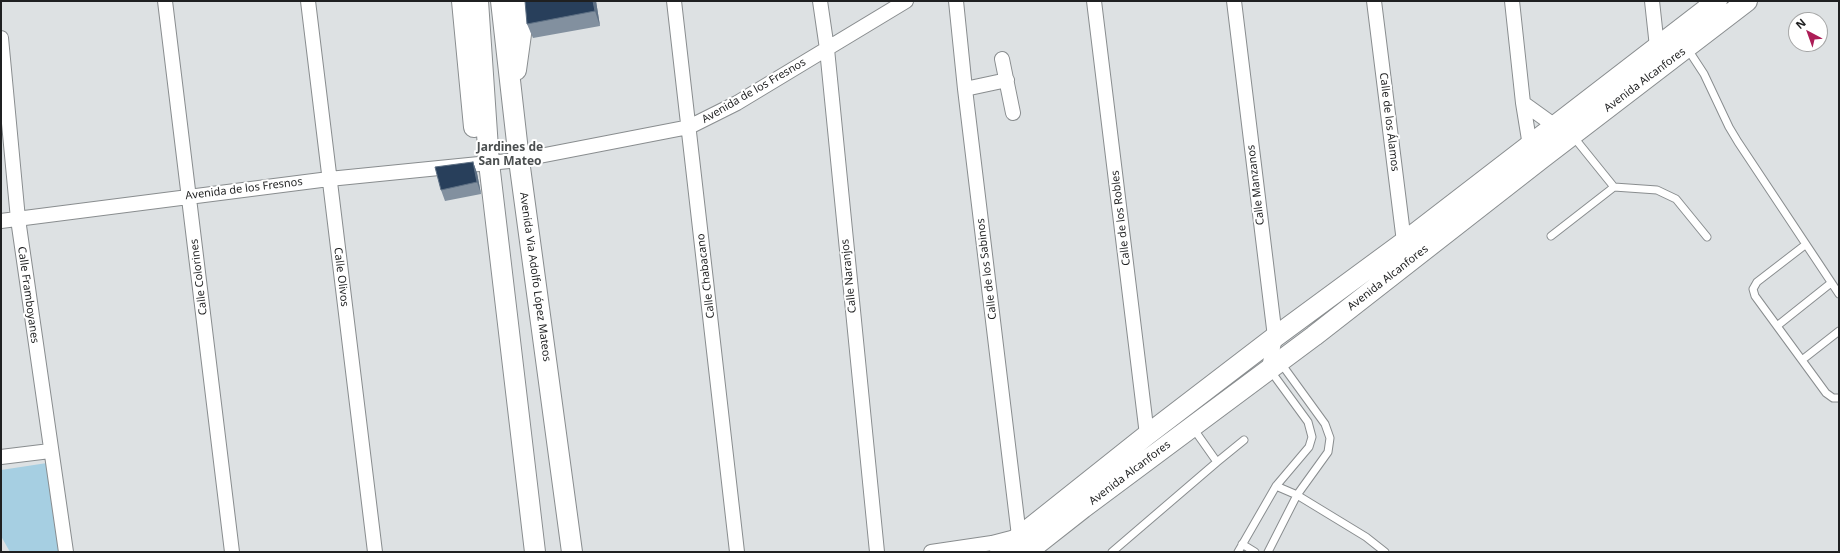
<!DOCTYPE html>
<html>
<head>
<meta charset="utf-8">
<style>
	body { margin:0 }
	#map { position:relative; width:1840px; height:553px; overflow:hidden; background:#dde1e3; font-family:"Noto Sans",sans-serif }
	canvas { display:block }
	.frame { position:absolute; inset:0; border:2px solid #1f2021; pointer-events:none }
	.north { position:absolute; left:1788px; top:12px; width:40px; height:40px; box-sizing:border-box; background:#fff; border:1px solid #a5a6a6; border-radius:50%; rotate:319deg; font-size:11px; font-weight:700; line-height:16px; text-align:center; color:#1f2021 }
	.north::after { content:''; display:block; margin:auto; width:14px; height:18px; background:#ac1d57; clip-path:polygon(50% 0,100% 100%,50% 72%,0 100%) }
</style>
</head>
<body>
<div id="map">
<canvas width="1840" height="553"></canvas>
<div class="frame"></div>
<div class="north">N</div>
</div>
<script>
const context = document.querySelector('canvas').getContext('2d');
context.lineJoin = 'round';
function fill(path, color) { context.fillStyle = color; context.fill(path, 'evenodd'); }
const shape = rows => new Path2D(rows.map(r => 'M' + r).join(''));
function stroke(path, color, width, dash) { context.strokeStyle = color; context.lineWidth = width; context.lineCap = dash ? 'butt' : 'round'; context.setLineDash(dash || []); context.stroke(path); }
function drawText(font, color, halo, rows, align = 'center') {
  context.font = font + ' "Noto Sans",sans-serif'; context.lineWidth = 4; context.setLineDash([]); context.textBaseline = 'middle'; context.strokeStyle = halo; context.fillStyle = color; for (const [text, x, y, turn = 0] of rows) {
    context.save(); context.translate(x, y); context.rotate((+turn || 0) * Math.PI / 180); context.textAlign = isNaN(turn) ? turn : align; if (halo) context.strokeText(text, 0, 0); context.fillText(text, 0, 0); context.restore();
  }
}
fill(shape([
	[47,463,61,552,10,552,1,536,1,470]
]), '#a6cfe2');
const lane = shape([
	[1687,48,1704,74,1729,127,1738,142,1839,294],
	[1572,135,1614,187],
	[1551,236,1614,187,1657,190,1676,199,1707,237],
	[1805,245,1757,282,1753,289,1755,296,1826,393,1833,398,1839,398],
	[1777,326,1831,283],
	[1802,360,1839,331],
	[1217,462,1244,440],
	[1276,486,1297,495,1366,537,1385,552],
	[1242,544,1255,552],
	[1112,552,1217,462,1193,428],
	[1238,552,1276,486,1309,447,1312,437,1308,422,1270,370],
	[1268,552,1297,495,1328,452,1330,438,1325,424,1280,362]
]);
const street = shape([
	[165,1,232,552],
	[308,1,375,552],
	[674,1,737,552],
	[820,1,827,49,877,552],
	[1094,1,1147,435],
	[1234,1,1275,337,1269,368],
	[1374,1,1404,242],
	[1512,1,1523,103,1530,146],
	[1652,1,1657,47],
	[1,38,18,219,66,552],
	[1002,59,1013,113],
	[965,89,1007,80],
	[1523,103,1555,126,1560,133],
	[1,221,329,179,519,160,689,127,737,103,906,1],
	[1,457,50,451],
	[931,552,992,543,1019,536,965,89,956,1]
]);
const secondary = shape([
	[462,1,474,127],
	[478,1,489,163,535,552],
	[501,1,519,160,572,552],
	[516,70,521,34,517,1],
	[1000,552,1147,435,1275,337,1404,242,1717,1],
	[1027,552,1083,508,1314,336,1542,158,1747,1]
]);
stroke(lane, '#898d8f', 9);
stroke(street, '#898d8f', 16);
stroke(secondary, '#898d8f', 22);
stroke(lane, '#fff', 7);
stroke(street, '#fff', 14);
stroke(secondary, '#fff', 20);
fill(shape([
	[596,1,600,26,533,38,527,24],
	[473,162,477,173,481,194,445,201,441,190]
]), '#82909f');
fill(shape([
	[593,1,596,1,600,26,595,11],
	[473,162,477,173,481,194,477,182]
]), '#5e7084');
const building = shape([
	[525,1,593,1,595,11,527,24,525,1],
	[473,162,477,182,441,190,435,167,473,162]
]);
fill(building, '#283f5b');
stroke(building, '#5e7084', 1);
drawText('11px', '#1f2021', '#fff', [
	["Avenida Alcanfores",1645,80,-37],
	["Avenida de los Fresnos",754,91,-30],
	["Calle de los Álamos",1389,122,83],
	["Calle Manzanos",1256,185,-97],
	["Avenida de los Fresnos",244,189,-7],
	["Calle de los Robles",1121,218,-97],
	["Calle de los Sabinos",987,269,-97],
	["Calle Chabacano",706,276,-97],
	["Calle Naranjos",849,276,-96],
	["Calle Colorines",199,277,-97],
	["Calle Olivos",341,277,83],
	["Avenida Via Adolfo López Mateos",535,277,82],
	["Avenida Alcanfores",1388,278,-38],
	["Calle Framboyanes",28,295,82],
	["Avenida Alcanfores",1130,473,-37]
]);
drawText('bold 12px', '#4b4f50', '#fff', [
	["Jardines de",510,148],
	["San Mateo",510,162]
]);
</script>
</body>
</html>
